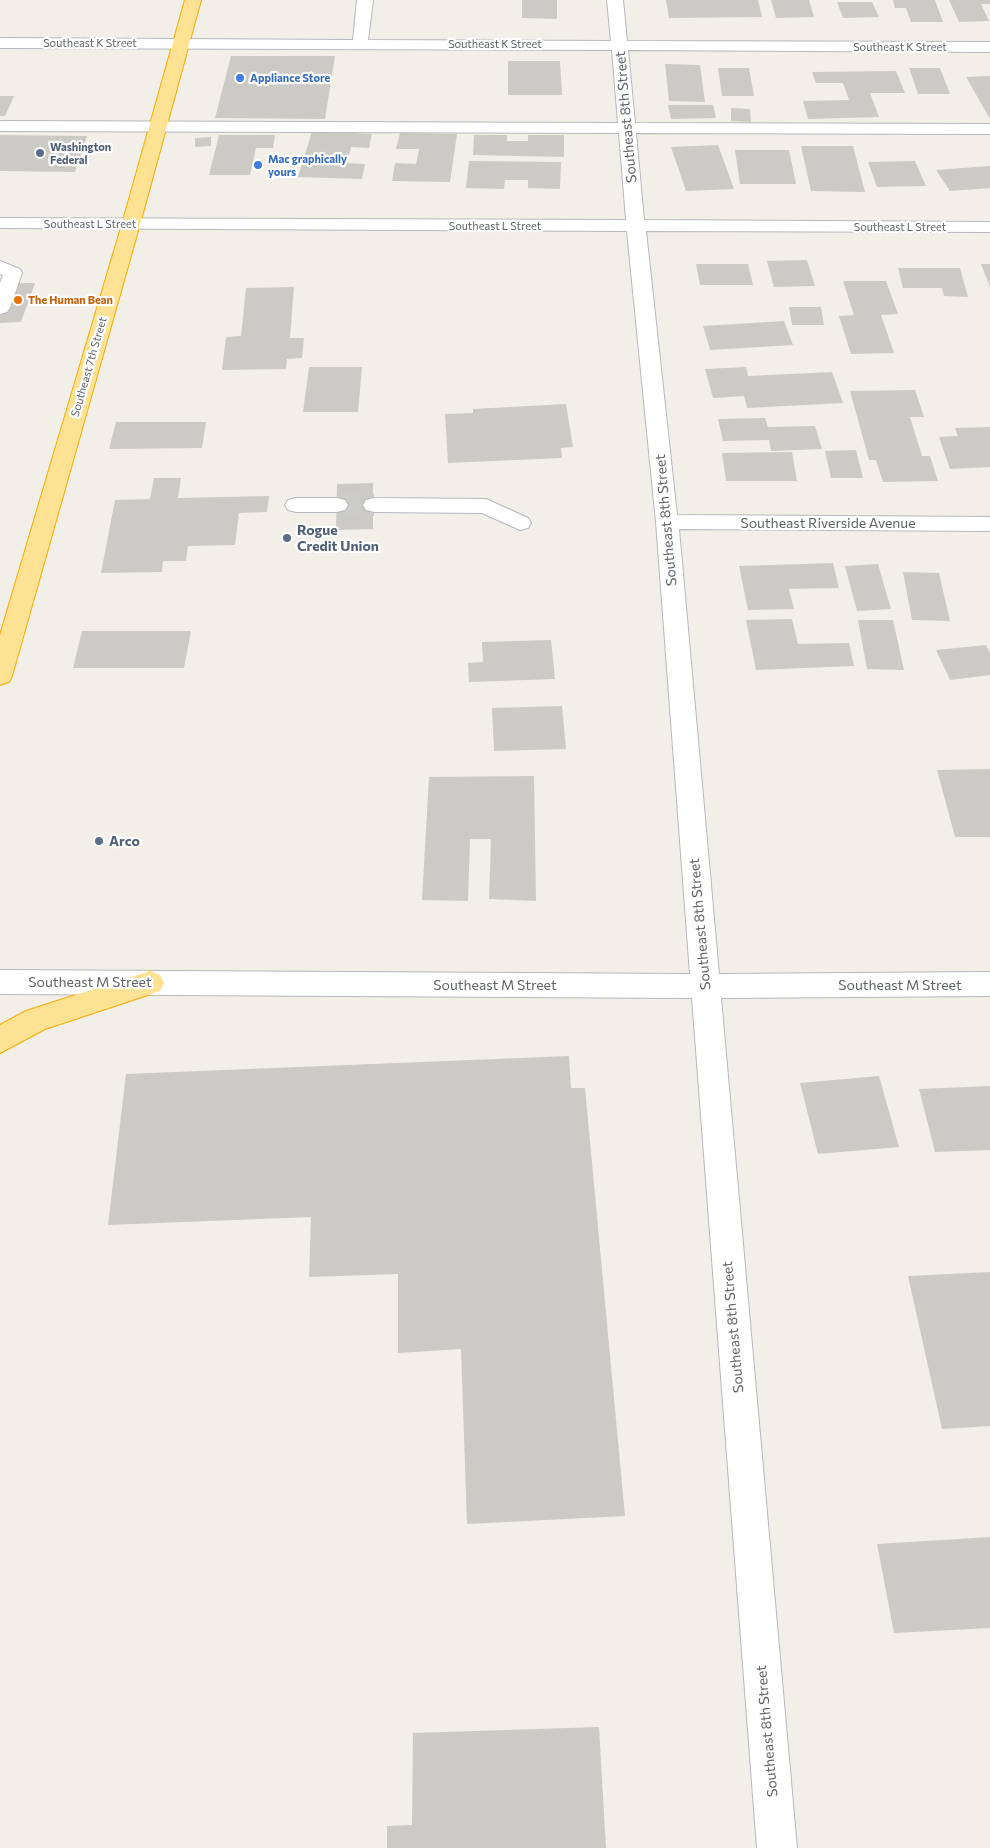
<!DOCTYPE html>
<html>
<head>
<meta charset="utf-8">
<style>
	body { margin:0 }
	canvas { display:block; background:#f1efe8 }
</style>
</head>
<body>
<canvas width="990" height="1848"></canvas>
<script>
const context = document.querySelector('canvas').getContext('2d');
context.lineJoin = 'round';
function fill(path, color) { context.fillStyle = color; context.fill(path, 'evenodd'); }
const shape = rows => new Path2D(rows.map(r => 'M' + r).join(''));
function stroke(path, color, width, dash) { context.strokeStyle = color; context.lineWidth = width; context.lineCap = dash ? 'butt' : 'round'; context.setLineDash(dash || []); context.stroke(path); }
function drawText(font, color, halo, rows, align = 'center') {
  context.font = font + ' Commissioner,sans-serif'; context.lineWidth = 4.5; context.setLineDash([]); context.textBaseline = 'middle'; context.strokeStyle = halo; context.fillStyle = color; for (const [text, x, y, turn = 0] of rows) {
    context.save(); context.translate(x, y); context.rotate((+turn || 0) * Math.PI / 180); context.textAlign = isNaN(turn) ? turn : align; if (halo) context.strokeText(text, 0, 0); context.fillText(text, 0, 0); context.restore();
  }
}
fill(shape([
	[522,0,557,0,557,19,522,18],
	[666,0,758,0,762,17,669,18],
	[771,0,809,0,814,17,776,18],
	[893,0,935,0,943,22,911,22,906,8,895,8],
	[949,0,990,0,990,4,981,4,989,21,959,22],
	[837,2,872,2,879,17,843,18],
	[231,56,335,56,325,119,215,118],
	[508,61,560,61,562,95,508,95],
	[665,64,700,65,705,102,669,101],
	[718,68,749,68,754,96,722,96],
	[909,68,940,68,950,94,918,94],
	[896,71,905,93,870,93,879,117,808,119,803,101,849,100,843,83,816,83,812,72],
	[990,76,990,119,966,77],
	[0,96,14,96,5,116,0,116],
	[668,105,713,105,716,118,671,119],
	[731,108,750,109,751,122,731,121],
	[312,131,372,134,369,148,351,147,347,163,365,164,362,179,298,177],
	[400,133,457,134,450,182,392,181,395,163,416,164,419,149,396,149],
	[0,135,87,136,75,172,0,171],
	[219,135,275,135,273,148,256,148,250,175,209,175],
	[474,135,507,135,507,141,528,141,528,135,564,135,564,157,473,155],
	[211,137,211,146,195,147,195,138],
	[718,145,734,189,686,191,671,147],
	[801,146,853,146,865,192,811,191],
	[735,150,789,150,796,184,740,184],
	[469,161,561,162,560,189,528,188,528,180,505,180,504,189,466,188],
	[915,161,926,186,877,187,868,162],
	[990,166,990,188,950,191,936,170],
	[807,260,815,286,774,287,767,261],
	[696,264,748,264,753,285,700,285],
	[981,264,990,264,990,287],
	[898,268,960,268,968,297,944,296,942,288,903,288],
	[843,281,886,281,898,314,881,315,894,353,851,354,839,316,854,315],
	[12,283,35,283,21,322,0,323,0,316],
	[294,287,290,338,304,338,302,358,287,359,286,369,222,370,226,337,241,336,246,288],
	[789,307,821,307,824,325,792,325],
	[784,321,793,345,710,350,703,326],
	[309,367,362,367,358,412,303,412],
	[746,367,748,376,832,372,843,403,747,408,744,396,713,398,705,369],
	[915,390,924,417,910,417,922,456,930,456,938,481,883,482,876,460,869,460,850,391],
	[566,404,573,447,561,448,562,458,448,463,445,414,473,413,473,409],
	[765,418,768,427,815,426,822,449,771,451,769,440,723,441,718,419],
	[116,422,206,422,202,448,109,449],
	[990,427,990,467,950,469,939,437,958,436,955,428],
	[856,450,863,478,831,478,825,451],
	[792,452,797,481,726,481,722,453],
	[154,478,181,478,178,498,269,496,267,512,239,513,235,545,188,546,186,561,163,561,162,572,101,573,115,500,150,499],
	[373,483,373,529,336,530,337,484],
	[833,563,839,588,789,589,794,609,748,610,739,566],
	[878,564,891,609,857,611,845,566],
	[903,572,939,573,950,621,912,620],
	[792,619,798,644,849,643,854,666,756,670,746,620],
	[858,620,893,620,904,670,867,669],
	[82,631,191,631,184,668,73,668],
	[551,640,555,679,469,682,468,663,483,662,482,642],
	[986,645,990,653,990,675,950,680,936,650],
	[562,706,566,749,494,751,492,708],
	[990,769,990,837,955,837,937,770],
	[534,776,536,901,489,899,491,839,470,839,468,901,422,900,429,777],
	[569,1056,571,1088,585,1088,625,1516,467,1524,461,1349,398,1353,398,1274,309,1277,311,1217,108,1225,126,1074],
	[879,1076,899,1147,818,1154,800,1083],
	[990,1086,990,1150,935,1152,919,1089],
	[990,1272,990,1426,942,1429,908,1276],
	[990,1537,990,1628,894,1633,877,1544],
	[599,1727,606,1848,387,1848,387,1826,412,1825,413,1733]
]), '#cccac5');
stroke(shape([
	[337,505,374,505]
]), '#ccccc8', 22, [22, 11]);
const minor = shape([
	[357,0,373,0,368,40,611,41,607,0,623,0,627,41,990,42,990,52,628,50,635,123,990,124,990,134,636,133,644,220,990,222,990,232,646,231,677,515,990,517,990,531,679,529,719,974,990,972,990,996,721,998,797,1848,757,1848,692,998,0,994,0,970,690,974,656,522,627,231,0,228,0,218,626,220,619,133,0,131,0,121,618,123,612,50,0,48,0,38,353,40,357,0],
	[0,261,20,269,22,273,10,308,7,312,0,314,0,283,3,275,0,274,0,261],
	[296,498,337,498,345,500,348,505,345,510,337,512,296,512,288,510,285,505,288,500,296,498],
	[374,498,486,499,528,518,531,523,528,528,520,530,482,513,374,512,366,510,363,505,366,500,374,498]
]);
const highway = shape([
	[185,0,201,0,140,224,12,676,9,682,0,685,0,635,122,224,185,0],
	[150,971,160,975,164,983,160,991,45,1029,0,1053,0,1025,26,1011,150,971]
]);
stroke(minor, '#b5b8bc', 2);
stroke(highway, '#f9ab00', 2);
fill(minor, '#fff');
fill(highway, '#fde293');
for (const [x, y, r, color] of [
	[240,78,5,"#3f7fe0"],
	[40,153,5,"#5c6f8a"],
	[258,165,5,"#3f7fe0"],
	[18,300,5,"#e8710a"],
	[287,538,5,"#5c6f8a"],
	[99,841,5,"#5c6f8a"]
]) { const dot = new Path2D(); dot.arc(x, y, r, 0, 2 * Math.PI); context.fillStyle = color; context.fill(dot); stroke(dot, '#fff', 2); }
drawText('11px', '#5f6368', '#fff', [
	["Southeast K Street",90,43],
	["Southeast K Street",495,44],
	["Southeast K Street",900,47],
	["Southeast L Street",90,224],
	["Southeast L Street",495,226],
	["Southeast L Street",900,227],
	["Southeast 7th Street",89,367,-74]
]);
drawText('bold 11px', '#366cbe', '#fff', [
	["Appliance Store",250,78],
	["Mac graphically",268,159],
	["yours",268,172]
], 'left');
drawText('bold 11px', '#4e5e75', '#fff', [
	["Washington",50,147],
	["Federal",50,160]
], 'left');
drawText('bold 11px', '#c56008', '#fff', [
	["The Human Bean",28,300]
], 'left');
drawText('14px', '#5f6368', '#fff', [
	["Southeast 8th Street",626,117,-95],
	["Southeast 8th Street",666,520,-95],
	["Southeast Riverside Avenue",828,523],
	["Southeast 8th Street",700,924,-95],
	["Southeast M Street",90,982],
	["Southeast M Street",495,985],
	["Southeast M Street",900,985],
	["Southeast 8th Street",733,1327,-95],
	["Southeast 8th Street",767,1731,-95]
]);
drawText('bold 14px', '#4e5e75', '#fff', [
	["Rogue",297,530],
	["Credit Union",297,546],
	["Arco",109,841]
], 'left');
</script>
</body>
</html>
